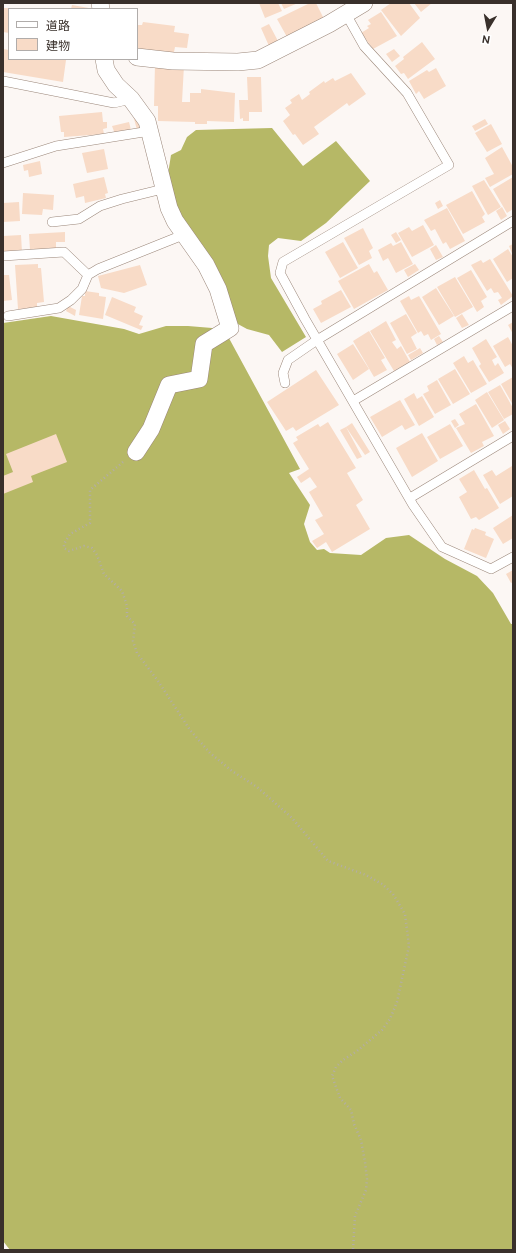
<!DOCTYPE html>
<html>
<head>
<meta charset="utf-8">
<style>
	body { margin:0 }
	#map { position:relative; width:516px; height:1253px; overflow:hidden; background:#fcf7f4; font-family:Ubuntu,"Noto Sans JP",sans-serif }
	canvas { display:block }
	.frame { position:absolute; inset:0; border:4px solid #39302b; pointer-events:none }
	.legend { position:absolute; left:8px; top:8px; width:130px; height:52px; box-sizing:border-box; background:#fff; border:1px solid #b0acaa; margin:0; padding:5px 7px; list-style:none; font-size:12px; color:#39302b }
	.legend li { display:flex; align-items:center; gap:8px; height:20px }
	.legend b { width:20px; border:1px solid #b0acaa }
	.north { position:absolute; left:468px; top:8px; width:40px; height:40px; -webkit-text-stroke:3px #fff; paint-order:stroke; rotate:190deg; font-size:11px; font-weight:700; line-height:16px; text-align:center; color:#39302b }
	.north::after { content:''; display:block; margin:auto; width:14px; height:18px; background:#39302b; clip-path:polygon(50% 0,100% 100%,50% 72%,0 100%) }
</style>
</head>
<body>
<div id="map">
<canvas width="516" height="1253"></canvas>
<div class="frame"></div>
<ul class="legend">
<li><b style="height:5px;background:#fff"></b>道路</li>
<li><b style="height:11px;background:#f8dbc7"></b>建物</li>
</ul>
<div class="north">N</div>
</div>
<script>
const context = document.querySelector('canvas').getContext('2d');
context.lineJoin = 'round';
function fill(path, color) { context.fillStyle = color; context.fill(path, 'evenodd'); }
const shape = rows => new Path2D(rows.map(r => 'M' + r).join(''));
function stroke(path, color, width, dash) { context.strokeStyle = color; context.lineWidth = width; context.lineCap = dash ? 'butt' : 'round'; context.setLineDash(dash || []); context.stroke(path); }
fill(shape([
	[272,128,303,166,336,141,370,181,326,223,301,241,278,238,269,245,268,256,271,278,306,337,282,352,269,335,247,329,236,323,178,214,168,174,171,155,181,150,187,137,196,130],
	[51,316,124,329,139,334,166,326,188,326,224,329,300,469,289,473,310,505,304,524,310,542,317,550,324,549,330,553,361,555,386,538,409,535,445,559,477,576,493,593,511,624,513,624,513,1250,10,1250,3,1241,3,323]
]), '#b6b866');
fill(shape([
	[259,3,278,3,282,11,265,18],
	[281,3,298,3,284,9],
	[310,3,316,3,324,19,287,37,277,19],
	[391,3,409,3,420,18,401,36,381,10],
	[414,3,432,3,421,12],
	[72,5,89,8,89,9,71,9],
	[4,8,9,8,9,33,3,32],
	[381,12,397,36,373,49,361,33,369,28,367,26,371,24,368,20],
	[143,22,175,26,174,32,189,34,187,48,175,47,173,57,137,49,137,25,142,25],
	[269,24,278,41,269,46,261,28],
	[422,42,435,59,408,79,404,73,401,74,395,66,404,59,403,57],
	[3,49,9,50,9,59,66,60,63,82,3,72],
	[394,49,400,56,392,62,386,54],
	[155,64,184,65,182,102,190,102,190,93,201,93,201,89,235,93,234,122,207,121,207,124,195,124,195,122,158,121,158,106,154,106],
	[436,68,446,86,424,99,419,91,416,94,409,81,427,70,429,72],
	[351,73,366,94,349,106,347,103,314,127,319,134,303,145,295,134,293,135,283,121,290,115,285,108,292,103,290,100,299,94,302,100,310,94,309,92,324,81,325,83,333,78,335,81],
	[247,77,261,77,262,112,249,112,249,121,243,121,243,118,240,119,239,100,248,100],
	[102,112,103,122,107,122,107,128,103,129,104,134,64,137,64,132,61,132,59,116],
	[133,115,144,128,137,130],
	[485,119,488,124,475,131,472,126],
	[129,122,131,130,115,134,112,126],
	[491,124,502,144,487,152,475,133],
	[502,147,513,167,513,174,490,187,485,178,494,174,485,158],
	[104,149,108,169,87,173,82,153],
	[40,161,42,174,29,177,28,170,24,171,23,165],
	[104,177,108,193,105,194,106,198,85,203,84,196,76,198,73,184],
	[513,177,513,209,507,213,493,189],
	[484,180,501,207,488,215,472,186],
	[472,191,485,214,482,217,485,222,463,234,446,205],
	[23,193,54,195,53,210,43,209,42,215,22,214],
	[440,200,443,206,438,209,435,203],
	[19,202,20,221,3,222,3,203],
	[502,207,507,216,501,220,496,211],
	[447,208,465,241,450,249,446,242,443,244,435,229,431,231,424,220],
	[423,225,434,245,412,257,398,233,409,227,412,231],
	[363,228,373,248,369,251,372,258,359,265,344,238],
	[65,232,65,242,56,242,56,249,30,250,29,234],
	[396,232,401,240,396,243,391,235],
	[21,235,22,252,3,253,3,236],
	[343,242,358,268,340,278,325,252],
	[401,242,413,264,396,273,388,258,383,261,378,250,391,243,393,246],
	[513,244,513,256,509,246],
	[436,245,443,257,436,260,430,249],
	[508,249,513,257,513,278,507,282,493,259],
	[490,259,513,296,501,305,498,300,502,298,498,292,494,293,491,288,487,291,471,265,481,260,483,263],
	[38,264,38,268,41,268,44,302,37,303,37,308,18,309,15,265],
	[369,264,374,273,377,271,388,290,354,309,338,281],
	[415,264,419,270,408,277,404,270],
	[140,265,147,285,124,293,101,288,98,276],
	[471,270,487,297,481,301,484,307,477,312,457,278],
	[3,275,9,275,12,300,3,301],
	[455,277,473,307,455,317,437,287],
	[436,288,454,316,439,325,422,297],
	[341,290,351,307,321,323,313,309,322,304,321,301],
	[85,291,99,293,99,296,106,297,103,319,79,315,82,296,85,296],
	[409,296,411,300,419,296,441,334,431,340,428,334,424,336,421,331,418,333,400,301],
	[112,297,136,307,134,312,143,316,139,325,143,326,141,330,105,315],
	[68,306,76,310,75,316,66,311],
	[406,314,417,333,411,337,417,349,407,354,390,323],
	[462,314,469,325,462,328,456,318],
	[386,321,396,340,392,342,397,349,401,346,410,362,394,371,370,331],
	[513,322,513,334,508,325],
	[369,331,385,358,381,360,387,370,374,377,353,341],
	[439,336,443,342,437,345,434,339],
	[508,337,513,346,513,369,510,364,505,367,493,346],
	[486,339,497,357,492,360,495,366,498,363,504,373,489,382,479,366,481,364,472,348],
	[353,344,369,369,353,380,337,354],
	[420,348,423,353,411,360,408,355],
	[464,356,468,363,473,360,487,384,471,393,453,363],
	[455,369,470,394,453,404,438,379],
	[316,370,339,405,296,431,293,427,286,431,267,402],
	[513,377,513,405,501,384],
	[437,380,451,405,435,414,423,394,429,391,427,386],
	[500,385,513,408,513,414,504,419,488,392],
	[487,392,504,420,492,428,475,400],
	[414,393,417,399,422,396,434,417,419,426,404,399],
	[400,400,415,425,405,430,402,425,382,437,370,417],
	[476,404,494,436,482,442,484,446,471,453,456,428,465,424,459,414],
	[455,419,459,425,455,428,451,421],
	[505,421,510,429,503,434,498,425],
	[328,422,356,468,347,473,363,500,356,505,370,529,332,552,326,542,317,548,312,541,324,534,315,520,323,516,309,492,317,487,310,477,301,483,297,477,309,469,293,443,298,440,296,437,318,424,320,427],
	[352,423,370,452,365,455,346,427],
	[450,424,463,446,440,459,427,437],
	[346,427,362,457,357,459,340,430],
	[422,433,438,461,412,477,396,448],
	[56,434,67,462,31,476,33,482,3,494,3,476,13,472,6,454],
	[512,466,513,496,500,504,483,475,492,470,496,476],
	[474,470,485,489,487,488,499,508,479,520,476,517,471,519,459,497,467,492,459,479],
	[513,515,513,538,503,544,493,528],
	[475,528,486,532,485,535,494,539,486,558,464,549,472,529,474,530],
	[513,570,513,582,511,583,506,574]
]), '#f8dbc7');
const service = shape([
	[346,14,364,46,407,93,449,165,283,262,280,273,305,319,413,505,442,547,491,569,513,557],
	[3,81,114,103,131,99],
	[3,163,56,146,150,131],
	[52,222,79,219,100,206,122,199,163,189],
	[3,256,64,252,88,275,98,269,183,235],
	[8,316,59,308,71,300,82,289,88,275],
	[285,383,283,373,288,360,317,340,513,221],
	[353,401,513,306],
	[410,498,513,436]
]);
const minor = shape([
	[100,3,101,9],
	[137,57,173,61,238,62,258,60,329,24,364,3],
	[104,59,106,70,116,85,131,99,147,121,169,208,175,221,206,265,218,289,230,328,204,344,199,379,169,385,151,429,136,452]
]);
stroke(service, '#9b877a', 10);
stroke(minor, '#9b877a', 18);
stroke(shape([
	[123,462,90,490,90,523,70,534,64,544,64,548,69,551,84,546,92,548,97,555,104,574,122,591,127,606,127,616,135,624,133,641,137,653,158,681,190,730,210,753,232,771,257,787,292,818,328,861,366,875,382,884,393,894,405,914,409,946,397,1002,390,1019,382,1030,357,1051,343,1060,336,1067,332,1076,340,1098,351,1110,354,1124,361,1140,365,1162,367,1179,366,1190,355,1216,353,1250]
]), '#b3ada9', 2.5, [1, 3]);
stroke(service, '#fff', 9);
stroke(minor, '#fff', 17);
</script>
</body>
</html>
